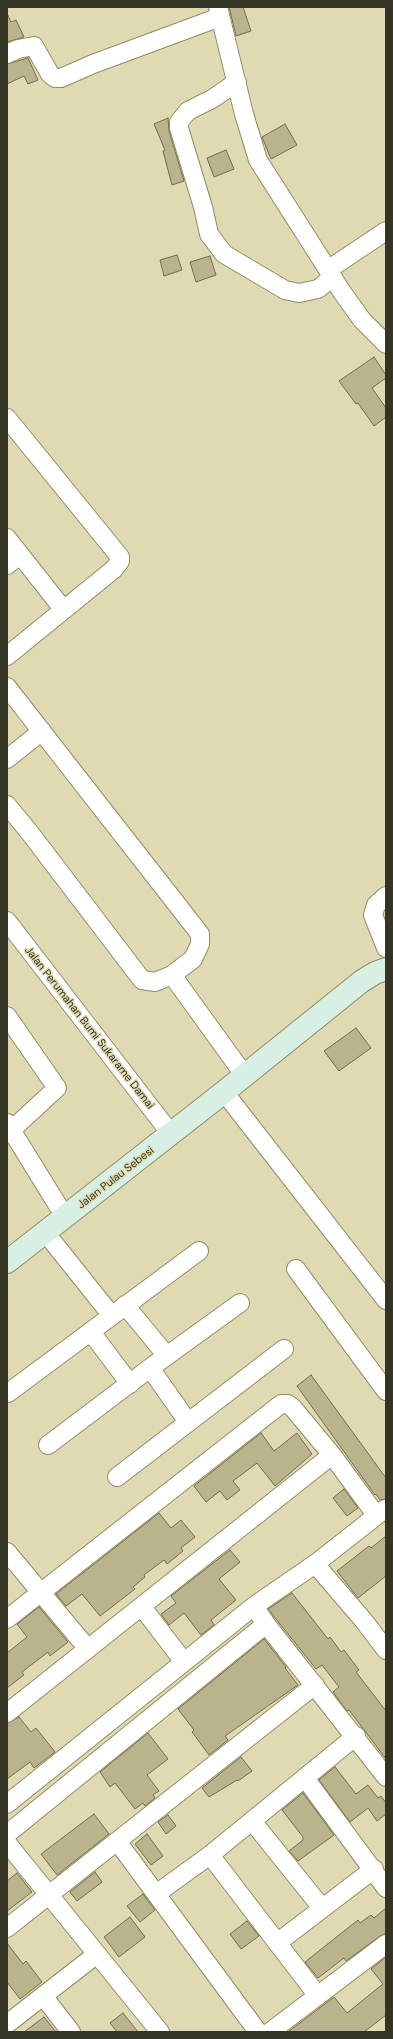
<!DOCTYPE html>
<html>
<head>
<meta charset="utf-8">
<style>
	body { margin:0 }
	#map { position:relative; width:393px; height:2039px; overflow:hidden; background:#dfdab3; font-family:"DM Sans",sans-serif }
	canvas { display:block }
	.frame { position:absolute; inset:0; border:8px solid #353324; pointer-events:none }
</style>
</head>
<body>
<div id="map">
<canvas width="393" height="2039"></canvas>
<div class="frame"></div>
</div>
<script>
const context = document.querySelector('canvas').getContext('2d');
context.lineJoin = 'round';
function fill(path, color) { context.fillStyle = color; context.fill(path, 'evenodd'); }
const shape = rows => new Path2D(rows.map(r => 'M' + r).join(''));
function stroke(path, color, width, dash) { context.strokeStyle = color; context.lineWidth = width; context.lineCap = dash ? 'butt' : 'round'; context.setLineDash(dash || []); context.stroke(path); }
function drawText(font, color, halo, rows, align = 'center') {
  context.font = font + ' "DM Sans",sans-serif'; context.lineWidth = 3; context.setLineDash([]); context.textBaseline = 'middle'; context.strokeStyle = halo; context.fillStyle = color; for (const [text, x, y, turn = 0] of rows) {
    context.save(); context.translate(x, y); context.rotate((+turn || 0) * Math.PI / 180); context.textAlign = isNaN(turn) ? turn : align; if (halo) context.strokeText(text, 0, 0); context.fillText(text, 0, 0); context.restore();
  }
}
const building = shape([
	[229,7,243,7,251,31,236,36,229,7],
	[7,13,11,22,16,20,24,37,7,42,7,13],
	[28,58,38,80,28,84,24,76,7,84,7,64,28,58],
	[168,118,169,131,184,181,172,185,163,151,165,150,154,124,168,118],
	[285,124,297,145,271,159,262,137,285,124],
	[226,150,234,169,214,177,207,158,226,150],
	[177,255,182,270,164,276,160,260,177,255],
	[210,256,216,275,196,282,190,262,210,256],
	[374,357,386,375,386,378,372,388,386,408,386,417,374,426,358,403,356,404,339,381,374,357],
	[356,1028,371,1048,339,1071,324,1051,356,1028],
	[311,1375,386,1478,386,1499,380,1500,376,1494,375,1495,297,1386,311,1375],
	[261,1433,274,1451,297,1433,312,1454,275,1486,257,1463,233,1481,240,1490,227,1500,220,1491,206,1502,194,1486,261,1433],
	[344,1489,358,1508,347,1516,333,1498,344,1489],
	[159,1513,171,1528,181,1520,195,1537,181,1548,183,1551,167,1564,164,1560,144,1575,145,1577,133,1587,135,1589,100,1616,82,1594,66,1606,56,1594,159,1513],
	[386,1536,386,1576,358,1598,337,1571,369,1546,371,1548,386,1536],
	[230,1550,240,1562,219,1579,236,1600,211,1620,214,1625,201,1635,184,1613,169,1625,161,1614,176,1603,171,1596,230,1550],
	[292,1593,328,1639,330,1637,341,1652,344,1650,359,1670,356,1672,386,1711,386,1759,349,1710,347,1711,333,1692,339,1687,322,1665,316,1669,268,1609,292,1593],
	[39,1607,68,1642,50,1656,48,1652,22,1672,24,1675,7,1688,7,1653,27,1637,17,1624,39,1607],
	[264,1639,286,1667,285,1668,298,1685,225,1736,228,1740,209,1755,192,1732,194,1730,178,1709,264,1639],
	[19,1717,31,1732,36,1728,55,1752,34,1768,30,1762,7,1779,7,1723,19,1717],
	[148,1733,168,1759,147,1775,159,1791,153,1795,155,1798,145,1806,143,1803,135,1809,115,1783,110,1787,100,1772,148,1733],
	[241,1757,252,1771,238,1781,237,1780,209,1797,202,1788,241,1757],
	[335,1767,356,1794,368,1785,378,1798,381,1796,386,1803,386,1814,377,1821,368,1808,350,1822,319,1780,335,1767],
	[303,1793,334,1835,298,1861,289,1851,303,1840,303,1837,282,1810,303,1793],
	[94,1814,109,1834,57,1875,41,1854,94,1814],
	[168,1815,176,1826,166,1834,158,1822,168,1815],
	[147,1834,163,1856,151,1865,135,1844,147,1834],
	[95,1872,102,1882,77,1901,70,1892,95,1872],
	[17,1873,32,1892,7,1911,7,1881,17,1873],
	[143,1894,155,1910,140,1922,127,1906,143,1894],
	[386,1908,386,1934,380,1936,346,1961,344,1958,318,1978,305,1962,358,1920,360,1923,371,1915,374,1918,386,1908],
	[130,1917,145,1937,119,1957,104,1937,130,1917],
	[247,1921,259,1936,241,1949,230,1934,247,1921],
	[7,1943,23,1964,26,1961,42,1982,20,1999,7,1982,7,1943],
	[386,1957,386,2015,364,2032,288,2032,334,1997,347,2013,383,1984,371,1969,386,1957],
	[123,2013,138,2032,117,2032,110,2023,123,2013],
	[44,2017,56,2032,24,2032,44,2017]
]);
fill(building, '#b9b48d');
stroke(building, '#726d49', 1);
const street = shape([
	[218,7,244,114,258,160,342,292,362,320,386,344],
	[7,54,18,49,34,46,50,74,55,78,61,78,93,64,220,17],
	[237,82,212,99,188,111,179,122,179,128,203,207,209,234,224,254,285,290,299,293,318,289,333,277],
	[329,269,386,231],
	[7,418,120,557,120,561,114,569,7,656],
	[7,538,63,609],
	[7,565,20,555],
	[7,687,200,934,200,944,193,959,172,975,155,982,142,980,30,833,7,805],
	[7,759,42,731],
	[386,896,376,905,373,915,386,948],
	[7,921,171,1134],
	[172,975,245,1076],
	[7,1016,57,1088,7,1134],
	[224,1092,386,1300],
	[7,1123,65,1217],
	[45,1232,112,1316],
	[296,1269,386,1391],
	[125,1305,167,1356],
	[91,1332,130,1384],
	[150,1368,188,1422],
	[8,1393,199,1251],
	[48,1445,150,1368,240,1303],
	[117,1477,284,1349],
	[385,1509,315,1564,254,1606,266,1624,386,1777],
	[7,1552,88,1649],
	[315,1564,364,1621,386,1650],
	[142,1607,184,1662],
	[7,1619,281,1404,288,1404,293,1408,332,1455,376,1515],
	[7,1713,332,1455],
	[305,1778,386,1888],
	[7,1804,254,1606],
	[252,1821,322,1908],
	[7,1834,266,1624],
	[117,1841,258,2032],
	[7,1843,160,2032],
	[210,1855,318,1996],
	[156,1894,210,1855,356,1736],
	[7,1928,315,1685],
	[277,1943,374,1869],
	[43,1996,71,2032],
	[7,2024,97,1954],
	[270,2032,386,1944]
]);
const secondary = shape([
	[7,1262,224,1092,362,981,375,973,386,969]
]);
stroke(street, '#918c67', 20);
stroke(secondary, '#918c67', 24);
stroke(street, '#fff', 18);
stroke(secondary, '#d8efe3', 22);
drawText('11px', '#353324', '#dfdab3', [
	["Jalan Perumahan Bumi Sukarame Damai",89,1028,52],
	["Jalan Pulau Sebesi",116,1178,-38]
]);
</script>
</body>
</html>
